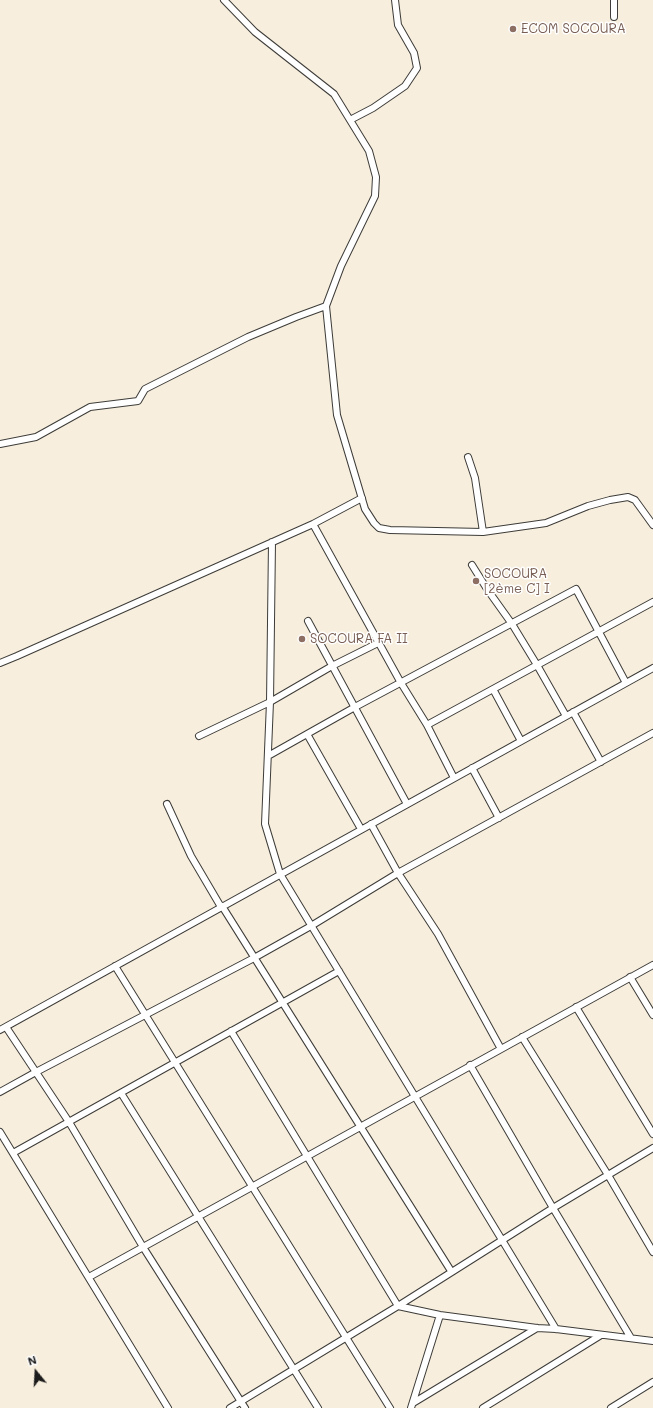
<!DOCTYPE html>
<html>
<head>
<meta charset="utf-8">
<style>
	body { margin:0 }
	#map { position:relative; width:653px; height:1408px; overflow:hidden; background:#f7eedd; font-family:Mali,sans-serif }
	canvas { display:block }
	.north { position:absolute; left:16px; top:1352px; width:40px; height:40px; -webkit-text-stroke:3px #fff; paint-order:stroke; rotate:342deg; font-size:11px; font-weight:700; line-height:16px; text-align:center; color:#1c1c1c }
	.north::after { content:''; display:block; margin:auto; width:14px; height:18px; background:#1c1c1c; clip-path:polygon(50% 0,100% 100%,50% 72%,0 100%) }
</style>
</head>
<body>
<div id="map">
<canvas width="653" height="1408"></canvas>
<div class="north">N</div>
</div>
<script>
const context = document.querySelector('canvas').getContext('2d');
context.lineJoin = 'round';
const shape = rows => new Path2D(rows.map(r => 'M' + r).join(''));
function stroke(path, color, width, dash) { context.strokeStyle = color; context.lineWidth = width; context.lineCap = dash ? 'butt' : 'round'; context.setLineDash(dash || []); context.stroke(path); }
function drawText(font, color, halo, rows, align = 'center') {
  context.font = font + ' Mali,sans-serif'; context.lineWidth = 3; context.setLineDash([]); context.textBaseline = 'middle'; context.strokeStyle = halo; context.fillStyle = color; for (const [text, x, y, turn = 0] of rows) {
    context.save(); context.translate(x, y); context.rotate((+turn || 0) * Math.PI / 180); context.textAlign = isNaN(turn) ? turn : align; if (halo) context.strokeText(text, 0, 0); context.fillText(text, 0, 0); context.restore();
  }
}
const minor = shape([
	[224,0,255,32,334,94,369,151,376,177,375,196,341,266,326,306,337,415,365,509,374,523,379,528,390,530,483,532,546,523,588,506,610,500,628,497,635,500,653,525],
	[614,0,614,17],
	[350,120,373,108,405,86,417,68,414,53,398,25,395,0],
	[0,444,36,437,90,407,138,401,145,389,248,337,296,317,326,306],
	[468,457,475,478,483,532],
	[313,524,401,683,427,725,454,778],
	[272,542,270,702,265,824,280,874,556,1329],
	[472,565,487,589,512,624,537,665,566,716],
	[308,621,407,804],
	[0,663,17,656,313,524,362,498],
	[493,689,521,741],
	[573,712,601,762],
	[427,725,653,602],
	[307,734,361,829],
	[199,736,270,702,332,666,378,643],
	[268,756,355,707,576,589,626,683],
	[472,768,499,818],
	[167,804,191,856,221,907],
	[371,824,398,873,438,934,501,1049],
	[222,906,451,1271],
	[115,966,390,1408],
	[630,977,653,1015],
	[576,1007,653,1134],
	[6,1027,69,1122,143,1247,245,1408],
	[0,1030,653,668],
	[231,1031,398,1306,440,1315,537,1328,556,1329,653,1341],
	[522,1037,608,1175,653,1252],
	[470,1065,553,1208,631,1338],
	[0,1092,36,1072,254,958,311,926,398,873,653,733],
	[121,1093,318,1408],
	[0,1132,168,1408],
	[13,1153,339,971],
	[89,1277,653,965],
	[413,1403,537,1328],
	[230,1408,398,1306,553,1208,653,1148],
	[411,1408,440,1315],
	[483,1408,601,1335],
	[611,1408,653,1382]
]);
stroke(minor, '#3d3c39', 8);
stroke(minor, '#fff', 6);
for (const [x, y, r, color] of [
	[513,29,4,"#8d6e63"],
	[476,581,4,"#8d6e63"],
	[302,639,4,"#8d6e63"]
]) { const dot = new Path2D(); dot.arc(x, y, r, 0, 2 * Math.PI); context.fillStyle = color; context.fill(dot); stroke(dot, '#fff', 1.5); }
drawText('13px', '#785e54', '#fff', [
	["ECOM SOCOURA",521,29],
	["SOCOURA",484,574],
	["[2ème C] I",484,589],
	["SOCOURA FA II",310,639]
], 'left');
</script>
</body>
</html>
